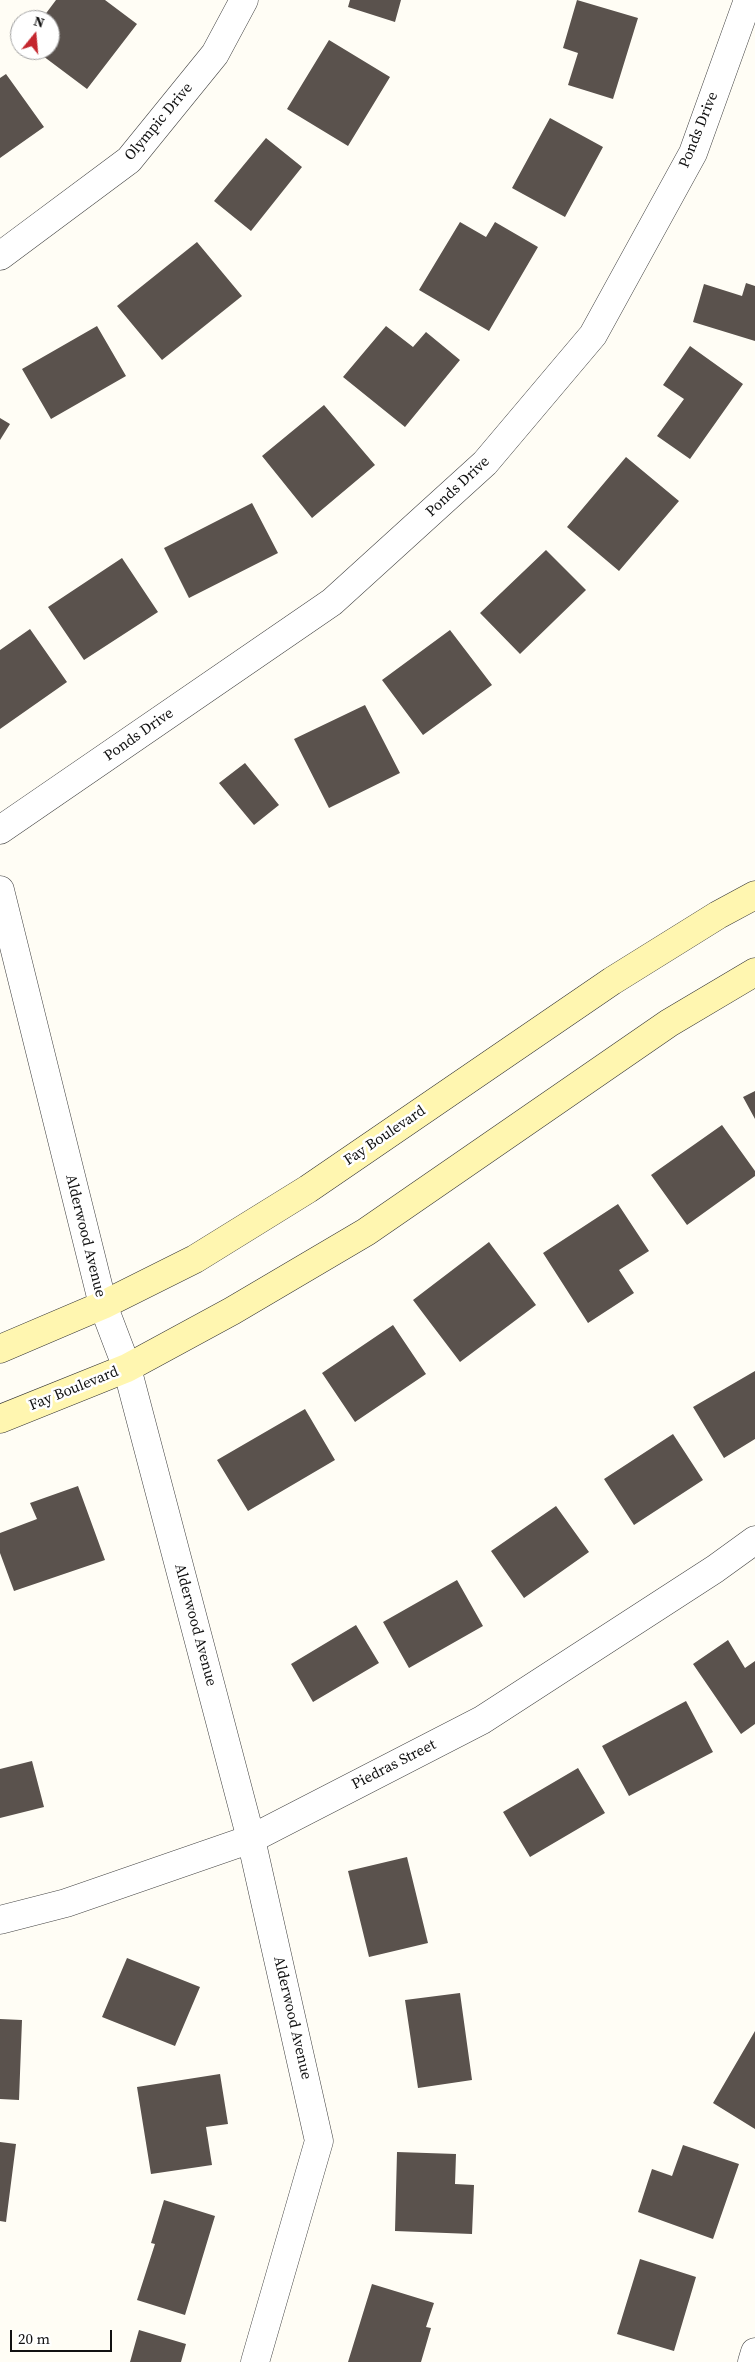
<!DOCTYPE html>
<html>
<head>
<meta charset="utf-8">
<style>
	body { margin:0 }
	#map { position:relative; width:755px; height:2362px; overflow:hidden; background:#fffdf5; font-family:"Source Serif 4",serif }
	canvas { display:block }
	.north { position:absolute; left:10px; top:10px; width:50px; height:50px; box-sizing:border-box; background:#fff; border:1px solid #a0a0a0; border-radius:50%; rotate:17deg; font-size:14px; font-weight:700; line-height:20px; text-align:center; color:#111 }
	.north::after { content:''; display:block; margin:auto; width:18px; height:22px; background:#c4262e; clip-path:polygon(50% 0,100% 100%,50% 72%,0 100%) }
	.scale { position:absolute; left:10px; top:2330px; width:102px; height:22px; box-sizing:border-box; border:2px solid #111; border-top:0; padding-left:6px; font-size:15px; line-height:18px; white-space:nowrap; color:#111; -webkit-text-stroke:4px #fff; paint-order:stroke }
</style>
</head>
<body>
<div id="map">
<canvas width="755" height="2362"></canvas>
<div class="north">N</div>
<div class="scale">20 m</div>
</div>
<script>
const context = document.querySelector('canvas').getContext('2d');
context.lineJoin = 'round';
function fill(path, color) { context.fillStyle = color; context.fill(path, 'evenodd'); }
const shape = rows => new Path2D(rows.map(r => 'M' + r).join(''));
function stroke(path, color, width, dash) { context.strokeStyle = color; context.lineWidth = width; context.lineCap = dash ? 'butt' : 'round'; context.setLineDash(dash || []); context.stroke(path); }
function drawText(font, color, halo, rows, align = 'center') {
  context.font = font + ' "Source Serif 4",serif'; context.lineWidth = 5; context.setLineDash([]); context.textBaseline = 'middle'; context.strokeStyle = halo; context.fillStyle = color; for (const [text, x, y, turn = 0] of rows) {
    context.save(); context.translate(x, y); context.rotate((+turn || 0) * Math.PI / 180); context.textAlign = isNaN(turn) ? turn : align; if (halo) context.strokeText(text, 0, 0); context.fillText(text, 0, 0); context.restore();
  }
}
fill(shape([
	[56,0,105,0,137,24,87,89,35,50,50,50,50,20,41,20],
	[350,0,401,0,395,22,348,7],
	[577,0,638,18,613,99,568,85,578,53,563,48],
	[329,40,390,77,348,146,287,109],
	[6,74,44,127,0,158,0,78],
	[550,118,603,147,565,217,512,188],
	[266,138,302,167,251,231,214,201],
	[460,222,486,237,495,222,538,247,489,331,419,290],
	[197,242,242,296,162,360,117,306],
	[746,283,755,286,755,341,693,322,704,284,742,296],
	[97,326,126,376,51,419,22,369],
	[386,326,413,347,426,332,460,360,405,427,343,377],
	[690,346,743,384,690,459,657,436,684,399,663,385],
	[324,405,375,465,312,518,262,456],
	[0,418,10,424,0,440],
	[626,457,679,501,619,571,567,527],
	[252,503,278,553,189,598,164,548],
	[546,550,586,590,520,654,480,613],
	[122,558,158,612,84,660,48,607],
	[30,629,67,682,0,729,0,650],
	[450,630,492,685,423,735,382,680],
	[365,705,400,773,329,808,294,739],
	[245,763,279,805,254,825,219,783],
	[755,1091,755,1119,743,1097],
	[722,1125,755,1171,755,1176,687,1225,651,1175],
	[618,1204,649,1251,619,1270,634,1293,588,1323,543,1253],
	[489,1242,536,1305,460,1362,413,1300],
	[393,1325,426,1374,355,1422,322,1373],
	[755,1371,755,1439,724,1458,693,1407],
	[305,1409,335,1460,248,1511,217,1460],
	[673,1434,703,1480,634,1525,604,1479],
	[78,1486,105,1560,14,1591,0,1553,0,1533,37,1519,30,1503],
	[556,1506,589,1552,524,1598,491,1551],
	[457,1580,483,1626,409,1668,383,1622],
	[356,1625,379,1663,313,1702,291,1664],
	[728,1640,745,1668,755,1661,755,1724,741,1734,693,1664],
	[686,1701,713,1752,629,1796,602,1746],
	[32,1761,44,1807,0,1818,0,1769],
	[578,1768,605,1813,530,1857,503,1812],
	[407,1857,428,1943,369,1957,348,1871],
	[127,1958,200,1987,175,2046,102,2017],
	[460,1993,472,2080,418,2088,405,2000],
	[0,2019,22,2020,19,2100,0,2099],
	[755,2031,755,2129,713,2103],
	[220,2074,228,2124,206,2127,212,2165,151,2174,137,2087],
	[0,2142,16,2144,6,2222,0,2221],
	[683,2145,739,2164,713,2239,638,2212,652,2169,672,2176],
	[397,2152,456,2154,455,2184,474,2185,472,2234,395,2231],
	[164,2200,215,2216,185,2315,137,2300,155,2244,151,2243],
	[640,2259,696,2277,674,2351,617,2334],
	[372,2284,434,2303,426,2327,431,2328,421,2362,348,2362],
	[139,2330,186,2344,181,2362,130,2362]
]), '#5a524d');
const street = shape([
	[0,256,129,160,215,54,244,0],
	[0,830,332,602,485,463,593,335,693,153,748,0],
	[0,890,103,1305,127,1368,251,1839,319,2141,255,2362],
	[0,1920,66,1903,251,1839,482,1720,715,1569,755,1540],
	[752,2362,755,2352]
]);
const secondary = shape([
	[0,1349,103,1305,195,1259,308,1189,612,981,718,915,755,895],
	[0,1419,127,1368,232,1311,366,1232,669,1023,755,972]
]);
stroke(street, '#444', 29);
stroke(secondary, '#333', 29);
stroke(street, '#fff', 28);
stroke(secondary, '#fff6b0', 28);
drawText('15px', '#111', '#fff', [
	["Olympic Drive",159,122,-50],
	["Ponds Drive",699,130,-68],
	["Ponds Drive",458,487,-43],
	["Ponds Drive",139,735,-35],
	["Fay Boulevard",385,1136,-34],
	["Alderwood Avenue",85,1236,76],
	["Fay Boulevard",74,1389,-22],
	["Alderwood Avenue",195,1625,75],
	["Piedras Street",394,1765,-27],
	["Alderwood Avenue",292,2018,77]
]);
</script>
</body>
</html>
